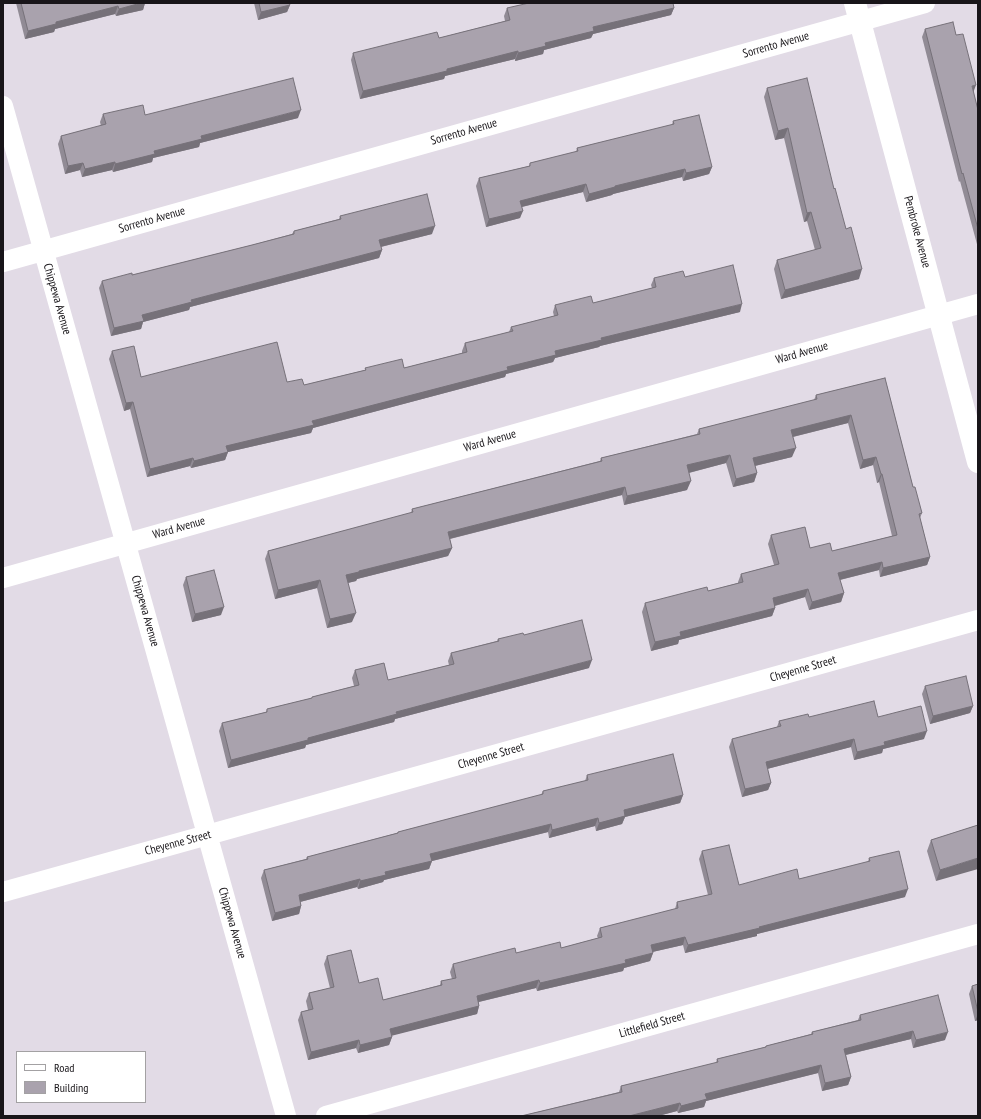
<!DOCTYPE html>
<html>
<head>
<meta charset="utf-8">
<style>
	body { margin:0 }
	#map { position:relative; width:981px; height:1119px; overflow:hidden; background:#e2dbe6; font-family:"PT Sans Narrow",sans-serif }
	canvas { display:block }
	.frame { position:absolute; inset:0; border:4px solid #181519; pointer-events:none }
	.legend { position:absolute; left:16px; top:1051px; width:130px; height:52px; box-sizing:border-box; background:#fff; border:1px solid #a3a1a3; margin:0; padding:5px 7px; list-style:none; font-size:12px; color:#181519 }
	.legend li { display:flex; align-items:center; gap:8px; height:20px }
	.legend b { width:20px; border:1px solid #a3a1a3 }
</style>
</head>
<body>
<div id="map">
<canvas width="981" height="1119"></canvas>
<div class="frame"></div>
<ul class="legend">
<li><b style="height:5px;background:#fff"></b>Road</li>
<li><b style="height:11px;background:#a9a2ad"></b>Building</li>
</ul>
</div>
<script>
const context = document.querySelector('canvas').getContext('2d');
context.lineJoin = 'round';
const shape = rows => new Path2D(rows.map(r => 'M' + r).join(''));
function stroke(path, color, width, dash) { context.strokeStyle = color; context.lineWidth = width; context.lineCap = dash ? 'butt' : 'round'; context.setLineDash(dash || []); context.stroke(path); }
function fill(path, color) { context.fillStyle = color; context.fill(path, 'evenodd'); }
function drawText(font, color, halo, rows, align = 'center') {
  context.font = font + ' "PT Sans Narrow",sans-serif'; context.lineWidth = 3.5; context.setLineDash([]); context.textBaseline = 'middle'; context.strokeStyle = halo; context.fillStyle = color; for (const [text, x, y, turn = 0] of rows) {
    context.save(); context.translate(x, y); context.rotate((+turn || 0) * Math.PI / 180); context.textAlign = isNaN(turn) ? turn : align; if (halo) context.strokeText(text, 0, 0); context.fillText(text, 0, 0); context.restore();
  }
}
stroke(shape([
	[3,106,286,1116],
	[3,262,925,3],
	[3,578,978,304],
	[3,892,978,620],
	[326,1116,978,934]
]), '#fff', 20);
stroke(shape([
	[855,3,978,462]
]), '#fff', 22);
fill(shape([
	[16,3,145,3,143,10,116,16,115,14,55,29,54,32,25,39],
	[254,3,289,3,290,5,287,12,258,20],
	[507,8,674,8,671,15,593,34,591,38,544,50,543,54,515,61,515,59,445,76,444,79,360,99,351,60,353,53,439,38,505,21,504,16],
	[925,29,956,35,973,92,978,110,978,248,960,181,959,182,922,37],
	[767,88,834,189,859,279,781,299,774,269,777,260,815,250,807,221,804,222,784,138,775,140,764,97],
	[103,114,298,118,200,143,199,147,153,158,152,162,113,172,112,170,82,177,80,170,65,174,58,144,61,136,101,126,100,122],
	[673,121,712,167,709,174,683,181,682,177,613,194,612,195,586,202,583,192,522,207,520,218,486,227,476,186,479,178,529,166,530,163,576,152,577,148,672,125],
	[340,216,432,234,381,247,382,250,379,258,190,307,189,310,143,322,141,329,111,336,99,288,102,281,132,275,252,245,292,234,294,231,339,219],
	[685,277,740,312,600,346,599,347,555,358,553,362,506,374,505,377,313,428,311,433,228,452,225,460,191,468,190,466,147,477,130,409,124,411,109,359,112,351,141,377,287,382,304,385,365,370,365,368,404,368,462,353,462,351,465,343,509,332,511,327,554,316,553,312,555,305,593,303,652,288,651,285,654,278],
	[885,378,913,487,922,513,920,518,930,557,927,565,880,577,879,570,840,580,844,593,841,602,809,610,805,597,775,606,775,608,772,616,679,640,678,644,651,651,642,612,645,603,708,591,738,583,738,582,741,574,774,565,768,544,771,535,810,548,832,551,892,536,879,482,877,483,873,465,860,469,848,423,793,437,792,457,755,466,757,473,754,482,733,487,726,463,689,473,687,490,624,505,622,495,450,539,452,548,448,556,357,579,356,581,348,583,352,622,327,628,317,588,275,599,265,559,268,551,411,513,412,509,600,461,601,458,697,434,699,429,814,400,816,395],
	[186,577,221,615,192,622,183,585],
	[524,635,589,668,395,719,394,722,306,745,305,748,228,768,219,731,222,723,266,712,267,709,312,698,312,697,354,686,352,678,355,670,388,680,449,665,448,661,451,653,497,641,498,639],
	[925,686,973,706,970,713,930,724,922,694],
	[809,717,878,717,924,739,883,749,882,753,854,760,851,747,767,769,771,783,768,790,742,797,729,747,732,739,777,727,779,721],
	[587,775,683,795,680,803,625,817,622,824,596,831,595,826,549,838,548,832,432,861,429,869,384,880,383,882,358,889,357,887,300,902,301,906,299,914,272,921,261,878,264,870,306,859,307,857,397,833,398,832,541,795,543,791,585,781],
	[978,825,936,881,927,851,931,840],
	[702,851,739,885,799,879,868,862,869,858,905,897,757,934,757,936,685,953,683,945,652,952,653,953,650,961,624,968,623,971,537,991,536,988,479,1002,479,1006,477,1014,392,1035,392,1037,389,1045,358,1053,356,1048,308,1060,298,1020,301,1012,308,1010,306,1001,309,993,330,988,324,964,327,956,359,983,383,1000,440,985,441,981,452,979,450,972,453,964,516,953,561,948,598,938,597,936,600,928,675,909,677,902,708,895,699,859],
	[978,984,978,1020,975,1021,969,994,972,986],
	[860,1015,945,1040,913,1048,911,1039,846,1055,851,1077,848,1085,822,1091,818,1073,706,1101,704,1107,678,1113,677,1111,658,1116,521,1116,619,1092,621,1086,716,1063,717,1059,765,1047,766,1046,811,1034,812,1032,858,1020]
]), '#918b95');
fill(shape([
	[141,3,145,3,143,10,116,16,119,9],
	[290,5,287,12,258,20,261,12],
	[118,6,115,14,55,29,54,32,25,39,28,31,56,22],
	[674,8,671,15,593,34,591,38,544,50,543,54,515,61,518,53,545,43,593,27],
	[518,51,515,59,445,76,444,79,360,99,363,91,447,69],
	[976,85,973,93,972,86],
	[301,110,298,118,200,143,199,147,153,158,152,162,113,172,115,164,201,136],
	[788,128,784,138,775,140,778,131],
	[115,162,112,170,82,177,85,169],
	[83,163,80,170,65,174,68,166],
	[712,167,709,174,683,181,686,173],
	[685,169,682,177,613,194,612,195,586,202,589,194,615,186],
	[586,184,583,192,517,208,520,201],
	[523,211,520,218,486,227,489,219],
	[811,212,807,221,804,222,807,213],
	[435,226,432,234,376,248,379,240],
	[382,250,379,258,190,307,189,310,143,322,141,329,111,336,114,328,142,315,191,300],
	[862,269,859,279,781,299,785,290],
	[742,304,740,312,600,346,599,347,555,358,553,362,506,374,505,377,313,428,311,433,228,452,225,460,191,468,194,461,226,446,312,421,507,367,555,351,601,338],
	[133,402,130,409,124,411,126,403],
	[851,415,848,423,788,438,791,430],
	[796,448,792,457,750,467,753,458],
	[730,455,726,463,684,474,687,465],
	[876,457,873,465,860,469,863,460],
	[193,458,190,466,147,477,150,469],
	[757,473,754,482,733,487,736,479],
	[881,474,882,474,879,482,877,483],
	[691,481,687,490,624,505,627,496],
	[625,487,622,495,445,540,448,532],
	[452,548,448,556,357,579,356,581,343,584,346,575,359,571],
	[930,557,927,565,880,577,883,568],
	[882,562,879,570,835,581,838,573],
	[320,580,317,588,275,599,278,590],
	[808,589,805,597,770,607,773,598],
	[844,593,841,602,809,610,812,602],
	[224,607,221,615,192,622,195,614],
	[775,608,772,616,679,640,678,644,651,651,655,642,680,632],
	[356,613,352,622,327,628,330,619],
	[592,660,589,668,395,719,394,722,306,745,305,748,228,768,231,760,396,712],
	[973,706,970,713,930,724,933,716],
	[927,731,924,739,883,749,882,753,854,760,857,752,884,742],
	[854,739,851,747,763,770,766,762],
	[771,783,768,790,742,797,745,789],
	[683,795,680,803,625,817,622,824,596,831,599,823,624,810],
	[598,818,595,826,549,838,552,830],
	[551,824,548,832,432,861,429,869,384,880,383,882,358,889,360,881,385,872,430,854],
	[978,858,978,869,936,881,940,870],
	[360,879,357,887,296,903,299,895],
	[908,889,905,897,757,934,757,936,685,953,688,945],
	[301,906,299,914,272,921,275,913],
	[685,937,683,945,648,953,651,945],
	[653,953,650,961,624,968,623,971,537,991,540,983],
	[539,980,536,988,474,1003,477,996],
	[479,1006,477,1014,387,1037,390,1029],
	[978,1014,978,1020,975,1021],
	[913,1031,911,1039,841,1056,844,1049],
	[948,1032,945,1040,913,1048,916,1040],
	[392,1037,389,1045,358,1053,360,1045],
	[359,1040,356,1048,308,1060,311,1052],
	[821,1065,818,1073,706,1101,704,1107,678,1113,681,1106,705,1094],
	[851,1077,848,1085,822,1091,825,1083],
	[680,1103,677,1111,658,1116,629,1116]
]), '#767179');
const building = shape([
	[21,3,141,3,119,9,118,6,56,22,56,24,28,31,21,3],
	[259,3,289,3,290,5,261,12,259,3],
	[529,3,673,3,674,8,593,27,594,31,545,43,546,46,518,53,518,51,447,69,447,71,363,91,353,53,437,32,439,38,510,20,507,8,529,3],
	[953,22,956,35,963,34,976,85,972,86,978,110,978,229,963,173,962,174,925,29,953,22],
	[293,78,301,110,201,136,202,139,154,151,155,154,115,164,115,162,85,169,83,163,68,166,61,136,106,124,103,114,143,105,145,115,293,78],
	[807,78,834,189,835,188,846,229,851,227,862,269,785,290,777,260,821,248,811,212,807,213,788,128,778,131,767,88,807,78],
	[699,115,712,167,686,173,685,169,615,186,615,187,589,194,586,184,520,201,523,211,489,219,479,178,530,166,530,163,578,151,577,148,674,124,673,121,699,115],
	[427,194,435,226,379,240,382,250,191,300,192,302,142,315,144,321,114,328,102,281,132,273,132,275,252,245,294,234,294,231,341,219,340,216,427,194],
	[733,265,742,304,601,338,602,340,555,351,556,355,507,367,508,370,312,421,314,425,226,446,228,452,194,461,193,458,150,469,133,402,126,403,112,351,134,346,141,377,277,342,287,382,302,379,304,385,366,370,365,368,402,359,404,368,467,352,465,343,513,331,511,327,558,315,555,305,591,296,593,303,656,287,654,278,683,271,685,277,733,265],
	[885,378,913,487,915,487,922,513,919,514,930,557,883,568,882,562,838,573,844,593,812,602,808,589,773,598,775,608,680,632,681,636,655,642,645,603,707,587,708,591,743,582,741,574,779,564,771,535,805,527,810,548,830,543,832,551,897,535,882,474,881,474,876,457,863,460,851,415,791,430,796,448,753,458,757,473,736,479,730,455,687,465,691,481,627,496,625,487,448,532,452,548,359,571,359,572,346,575,356,613,330,619,320,580,278,590,268,551,413,512,412,509,602,461,601,458,700,434,699,429,817,399,816,395,885,378],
	[214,570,224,607,195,614,186,577,214,570],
	[582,620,592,660,396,712,397,714,308,738,308,740,231,760,222,723,267,712,267,709,312,698,312,697,359,685,355,670,384,663,388,680,454,664,451,653,499,641,498,639,523,633,524,635,582,620],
	[966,676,973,706,933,716,925,686,966,676],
	[874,701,878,717,921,706,927,731,884,742,885,745,857,752,854,739,766,762,771,783,745,789,732,739,781,726,779,721,808,714,809,717,874,701],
	[673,754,683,795,624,810,625,816,599,823,598,818,552,830,551,824,430,854,432,861,385,872,386,875,360,881,360,879,299,895,301,906,275,913,264,870,308,859,307,857,398,833,398,832,543,794,543,791,588,780,587,775,673,754],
	[978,825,978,858,940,870,931,840,978,825],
	[729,845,739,885,797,869,799,879,870,861,869,858,899,851,908,889,759,927,760,928,688,945,685,937,651,945,653,953,625,960,626,963,540,983,539,980,477,996,479,1006,390,1029,392,1037,360,1045,359,1040,311,1052,301,1012,313,1009,309,993,334,987,327,956,351,950,359,983,378,978,383,1000,442,985,441,981,456,978,453,964,515,948,516,953,560,942,561,948,602,937,600,928,678,908,677,902,712,894,702,851,729,845],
	[978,984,978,1012,972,986,978,984],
	[938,995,948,1032,916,1040,913,1031,844,1049,851,1077,825,1083,821,1065,705,1094,707,1099,681,1106,680,1103,629,1116,521,1116,622,1092,621,1086,718,1062,717,1059,766,1047,766,1046,813,1034,812,1032,861,1020,860,1015,938,995]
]);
fill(building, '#a9a2ad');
stroke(building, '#767179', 1);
drawText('12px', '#181519', '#fff', [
	["Sorrento Avenue",776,45,-16],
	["Sorrento Avenue",464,132,-16],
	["Sorrento Avenue",152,220,-16],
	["Pembroke Avenue",917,232,75],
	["Chippewa Avenue",57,299,74],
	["Ward Avenue",802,353,-16],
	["Ward Avenue",490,441,-16],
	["Ward Avenue",179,528,-16],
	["Chippewa Avenue",145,611,74],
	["Cheyenne Street",803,669,-16],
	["Cheyenne Street",491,756,-16],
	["Cheyenne Street",178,843,-15],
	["Chippewa Avenue",232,923,74],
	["Littlefield Street",652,1025,-16]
]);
</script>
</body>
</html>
